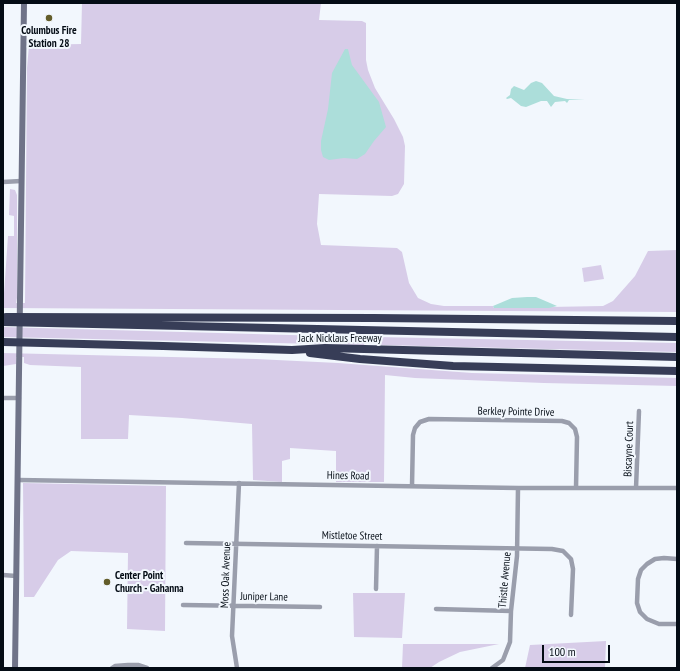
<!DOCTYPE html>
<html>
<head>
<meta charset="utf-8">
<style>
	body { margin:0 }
	#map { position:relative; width:680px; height:671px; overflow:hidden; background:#f2f7fd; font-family:"PT Sans Narrow",sans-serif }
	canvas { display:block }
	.frame { position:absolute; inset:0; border:4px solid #040c15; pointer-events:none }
	.scale { position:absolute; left:542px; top:645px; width:68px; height:18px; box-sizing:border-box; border:2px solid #040c15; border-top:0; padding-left:5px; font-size:12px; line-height:14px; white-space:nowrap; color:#040c15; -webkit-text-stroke:3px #f2f7fd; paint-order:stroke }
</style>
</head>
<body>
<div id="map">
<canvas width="680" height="671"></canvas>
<div class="frame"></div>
<div class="scale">100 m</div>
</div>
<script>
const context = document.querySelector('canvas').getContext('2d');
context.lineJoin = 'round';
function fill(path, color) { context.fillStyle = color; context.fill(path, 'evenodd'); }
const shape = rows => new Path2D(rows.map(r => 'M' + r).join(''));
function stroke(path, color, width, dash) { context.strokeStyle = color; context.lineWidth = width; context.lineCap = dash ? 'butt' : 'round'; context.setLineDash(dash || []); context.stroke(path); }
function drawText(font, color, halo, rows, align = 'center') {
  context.font = font + ' "PT Sans Narrow",sans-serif'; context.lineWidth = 4; context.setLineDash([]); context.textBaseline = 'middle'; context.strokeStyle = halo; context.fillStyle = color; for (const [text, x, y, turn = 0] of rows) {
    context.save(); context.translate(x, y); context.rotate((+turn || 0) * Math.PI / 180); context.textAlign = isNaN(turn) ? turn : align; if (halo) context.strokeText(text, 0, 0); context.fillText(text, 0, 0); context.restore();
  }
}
fill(shape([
	[82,3,321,3,319,20,362,21,366,23,366,60,368,70,375,88,394,119,403,137,405,146,404,184,398,194,392,196,319,194,317,224,321,245,397,248,402,252,409,283,418,298,431,304,444,306,493,306,494,308,603,306,613,301,635,276,648,251,677,250,677,312,3,308,8,236,14,236,14,216,9,215,10,189,15,190,17,195,17,298,16,303,25,303,27,68,29,45,81,44],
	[601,265,604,279,584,282,582,268],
	[3,327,361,337,366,338,366,341,364,345,3,337],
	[377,337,677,343,677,352,380,345,376,344,375,340],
	[3,353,256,359,338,363,472,373,677,378,677,386,544,383,415,378,385,375,384,482,336,482,336,451,290,448,290,459,282,461,282,482,253,480,252,424,182,418,129,415,128,439,81,439,81,367,30,365,24,363,24,357,16,357,16,364,3,366],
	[23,483,166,486,165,631,127,629,128,553,71,551,58,560,34,597,24,597],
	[353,593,405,593,402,638,354,637],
	[606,641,605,668,525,668,530,645],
	[403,644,499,644,460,652,439,662,430,668,402,668]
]), '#d7cce8');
fill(shape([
	[345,49,348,49,352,65,379,102,386,127,374,141,365,154,357,159,344,158,329,160,323,157,321,150,321,141,328,109,332,73],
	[536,81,542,83,554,96,567,99,585,100,569,100,567,103,565,101,555,102,551,107,547,101,541,101,526,107,521,106,511,98,507,99,506,98,510,95,511,89,514,86,524,90,531,83],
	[527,297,536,297,557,306,549,308,494,308,493,306,512,298]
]), '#acdeda');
stroke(shape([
	[3,182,21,181],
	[3,398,19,398],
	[18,480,518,488,677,488],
	[412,486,413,435,415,428,420,422,429,419,562,421,569,423,575,429,577,437,576,488],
	[636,488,639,411],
	[186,543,552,549,563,551,571,559,573,569,571,615],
	[677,559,664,558,655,559,647,564,641,570,638,579,637,603,640,612,647,619,659,624,677,624],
	[3,575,16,576],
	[376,589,377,546],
	[183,605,320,607],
	[436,609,511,611],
	[112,668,115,666,128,665,138,665,147,668],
	[237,668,232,636,239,483],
	[492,668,503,660,510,642,511,611,517,556,518,488]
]), '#9a9eac', 4.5);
stroke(shape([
	[15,668,24,3]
]), '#6f7388', 6);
stroke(shape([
	[6,317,374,318,677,321],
	[3,322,677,337],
	[3,342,163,346,292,350,325,348,677,357],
	[310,353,360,359,453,366,677,371]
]), '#373d57', 8);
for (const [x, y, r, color] of [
	[49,18,4,"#635d2a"],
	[107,582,4,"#635d2a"]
]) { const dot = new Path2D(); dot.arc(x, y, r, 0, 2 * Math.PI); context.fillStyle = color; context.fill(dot); stroke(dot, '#f2f7fd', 1.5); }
drawText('bold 11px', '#040c15', '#f2f7fd', [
	["Columbus Fire",49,31],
	["Station 28",49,44],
	["Center Point",115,576,"left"],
	["Church - Gahanna",115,589,"left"]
]);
drawText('11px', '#040c15', '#f2f7fd', [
	["Jack Nicklaus Freeway",340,339],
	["Berkley Pointe Drive",516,412,1],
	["Biscayne Court",629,449,-88],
	["Hines Road",348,476,1],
	["Mistletoe Street",352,536,1],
	["Moss Oak Avenue",226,575,-88],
	["Thistle Avenue",505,580,-85],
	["Juniper Lane",264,597,1]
]);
</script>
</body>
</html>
